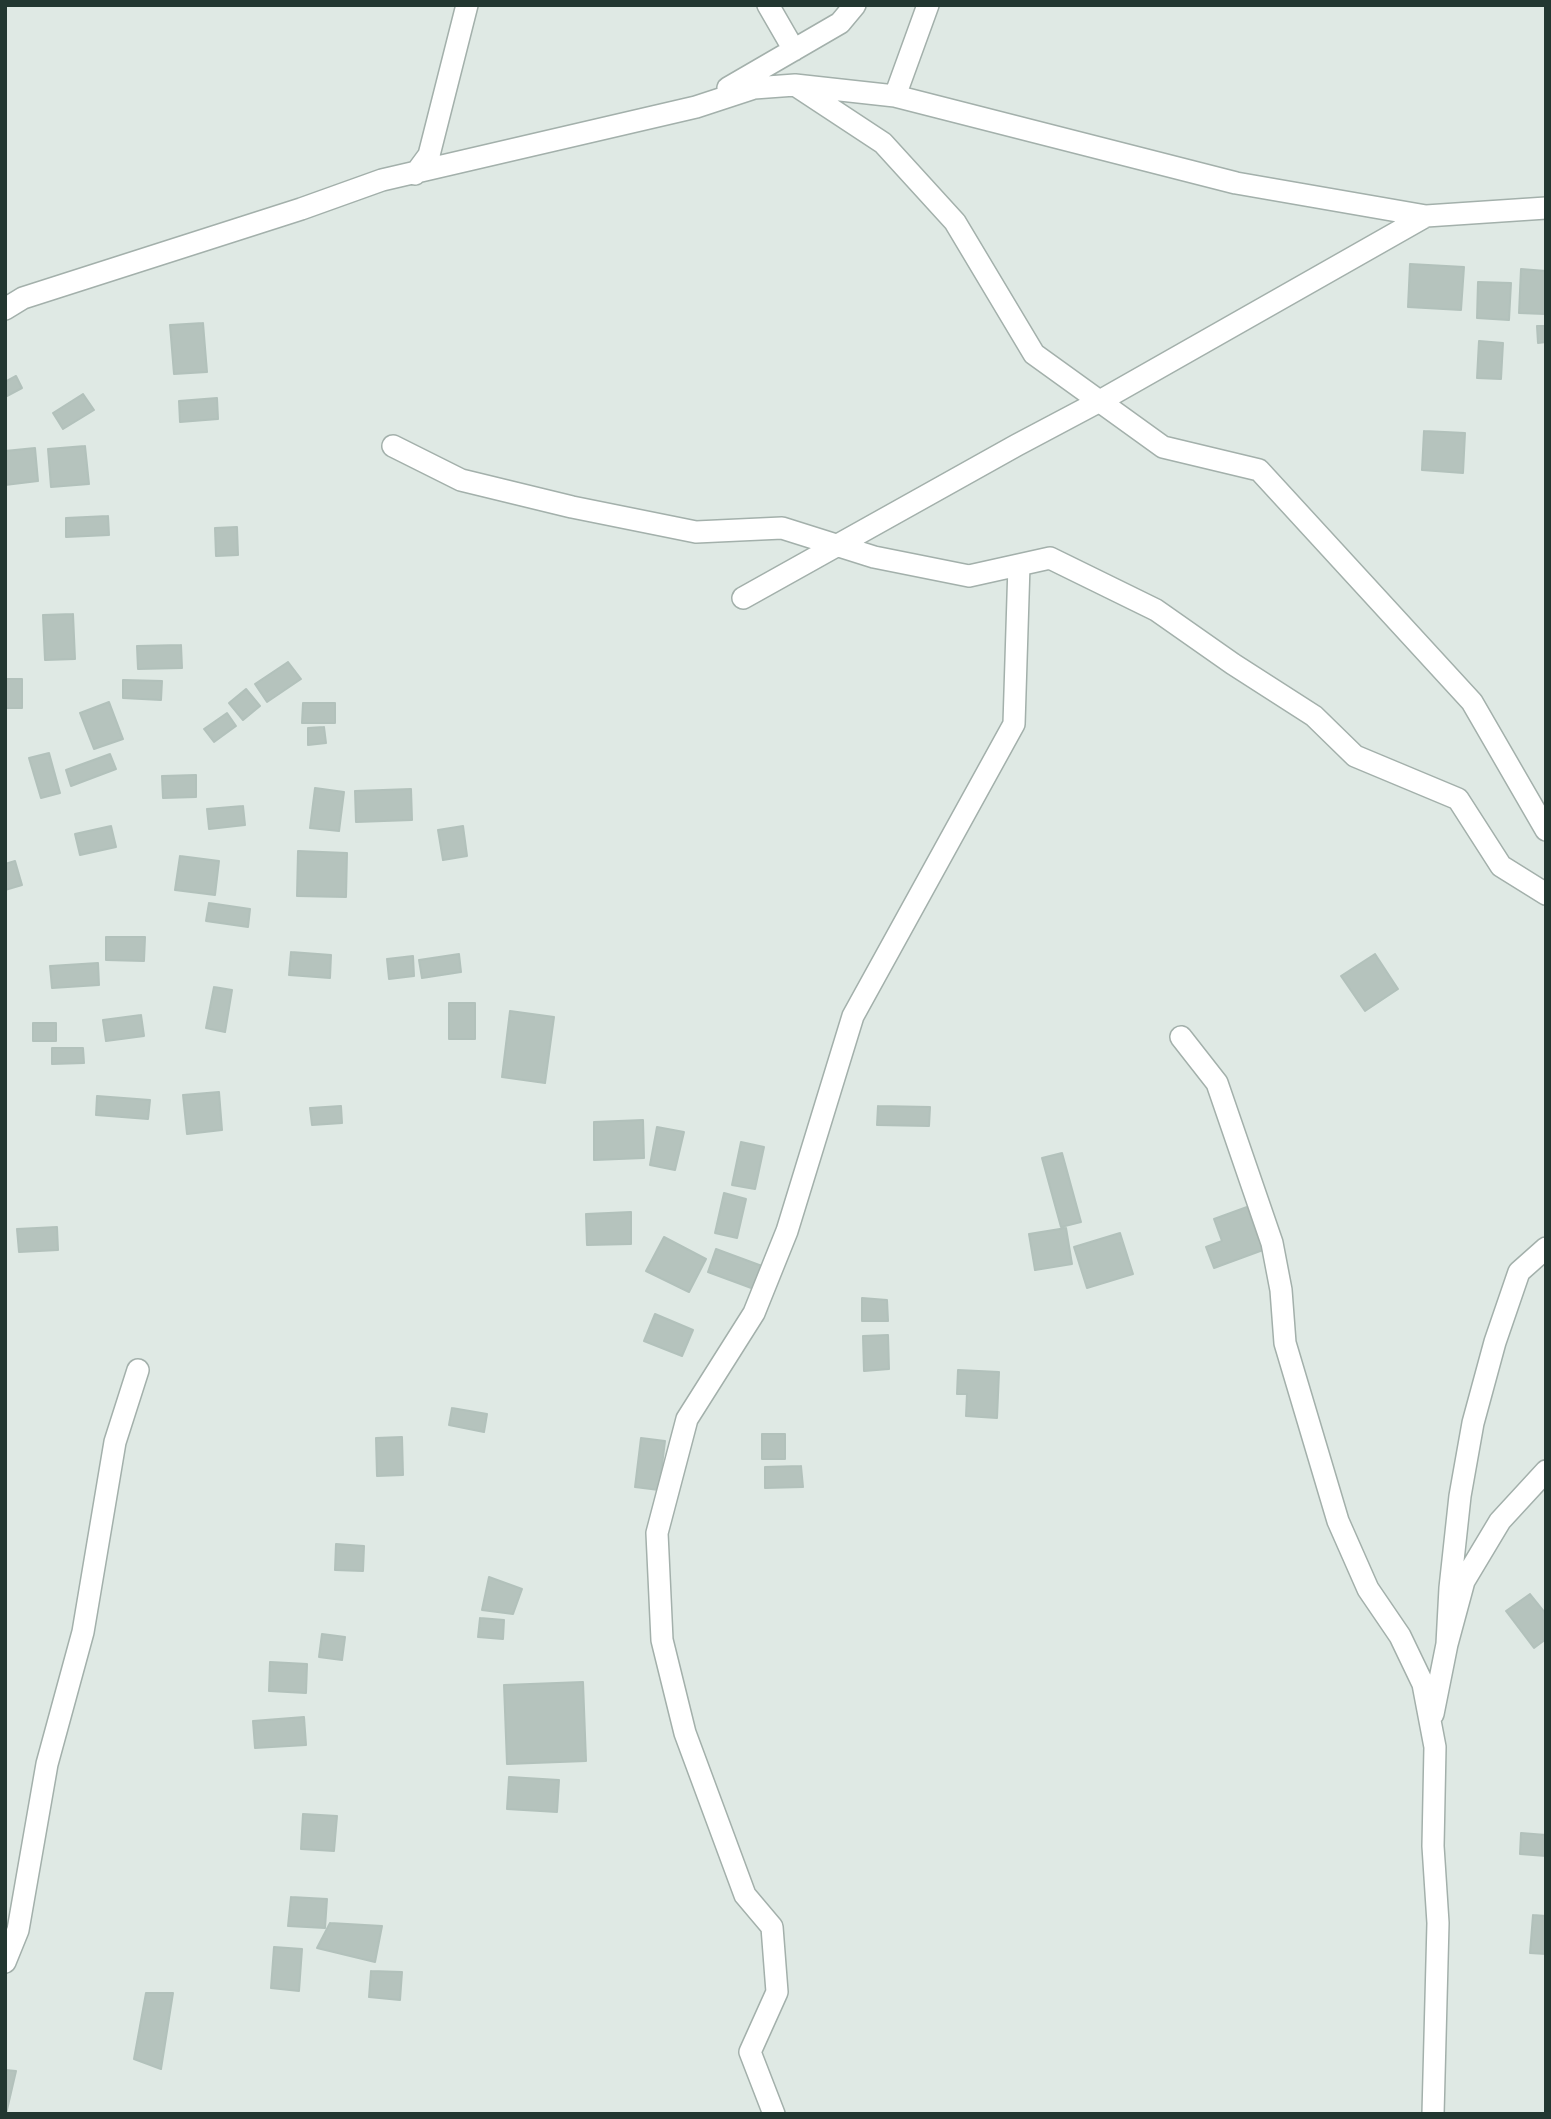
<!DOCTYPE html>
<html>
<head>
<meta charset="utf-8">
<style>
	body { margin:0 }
	#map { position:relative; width:1551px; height:2119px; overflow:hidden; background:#dfe9e4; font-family:Karla,sans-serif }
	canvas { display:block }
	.frame { position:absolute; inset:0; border:7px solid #223731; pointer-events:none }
</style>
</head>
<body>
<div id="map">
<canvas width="1551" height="2119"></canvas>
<div class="frame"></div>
</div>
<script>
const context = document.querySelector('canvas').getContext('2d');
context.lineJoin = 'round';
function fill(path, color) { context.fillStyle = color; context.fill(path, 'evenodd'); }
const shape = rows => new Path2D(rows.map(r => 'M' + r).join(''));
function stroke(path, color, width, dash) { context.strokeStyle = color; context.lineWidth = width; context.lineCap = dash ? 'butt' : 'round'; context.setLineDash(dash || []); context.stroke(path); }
const building = shape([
	[1410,264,1464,267,1461,310,1408,307,1410,264],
	[1521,269,1546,271,1545,314,1519,313,1521,269],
	[1478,282,1511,283,1509,320,1477,318,1478,282],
	[203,323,207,372,174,374,170,325,203,323],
	[1537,326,1546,326,1546,342,1538,343,1537,326],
	[1479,341,1503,343,1501,379,1477,378,1479,341],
	[16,376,22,388,5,397,5,382,16,376],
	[83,394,94,410,63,429,53,413,83,394],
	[217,398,218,419,180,422,179,401,217,398],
	[1424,431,1465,433,1463,473,1422,470,1424,431],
	[85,446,89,484,51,487,48,449,85,446],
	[35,448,38,481,5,485,5,451,35,448],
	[108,516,109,535,66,537,66,518,108,516],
	[237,527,238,555,216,556,215,528,237,527],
	[73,614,75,659,45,660,43,615,73,614],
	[181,645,182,668,138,669,137,646,181,645],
	[288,662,301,679,267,702,255,684,288,662],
	[5,679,22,679,22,708,5,708,5,679],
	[123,680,162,681,161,700,123,698,123,680],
	[246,689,260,706,243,720,229,703,246,689],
	[109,702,123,739,94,749,80,713,109,702],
	[303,703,335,703,335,723,302,723,303,703],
	[227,713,236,726,214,742,204,729,227,713],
	[324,727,326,743,308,745,308,728,324,727],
	[49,753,60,793,41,798,29,758,49,753],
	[110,754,116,769,71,786,66,770,110,754],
	[196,775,196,797,163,798,162,776,196,775],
	[315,788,344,792,339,831,310,828,315,788],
	[411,789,412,820,356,822,355,791,411,789],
	[243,806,245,825,209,829,207,809,243,806],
	[111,826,116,847,80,855,75,834,111,826],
	[463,826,467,856,443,860,438,830,463,826],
	[298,851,347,853,346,897,297,896,298,851],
	[180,856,219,861,215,895,175,890,180,856],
	[15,861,22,885,5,890,5,864,15,861],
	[209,903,250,909,248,927,206,921,209,903],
	[106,937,145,937,144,961,106,960,106,937],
	[291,952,331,955,330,978,289,975,291,952],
	[459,954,461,972,422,978,419,960,459,954],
	[1375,954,1398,989,1365,1011,1341,976,1375,954],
	[413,956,414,976,389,979,387,959,413,956],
	[98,963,99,985,52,988,50,966,98,963],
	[214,987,232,990,225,1032,206,1028,214,987],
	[449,1003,475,1003,475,1039,449,1039,449,1003],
	[510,1011,554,1017,545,1083,502,1077,510,1011],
	[141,1015,144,1036,106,1041,103,1020,141,1015],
	[33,1023,56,1023,56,1041,33,1041,33,1023],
	[52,1048,83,1048,84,1063,52,1064,52,1048],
	[219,1092,222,1130,187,1134,183,1095,219,1092],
	[97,1096,150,1100,148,1119,96,1115,97,1096],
	[341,1106,342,1123,312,1125,310,1108,341,1106],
	[878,1106,930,1107,929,1126,877,1125,878,1106],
	[643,1120,644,1158,594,1160,594,1122,643,1120],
	[657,1127,684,1132,675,1170,650,1165,657,1127],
	[741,1142,764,1147,755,1189,732,1185,741,1142],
	[1062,1153,1081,1222,1061,1227,1042,1158,1062,1153],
	[724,1193,746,1199,737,1238,715,1233,724,1193],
	[1247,1207,1263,1250,1214,1268,1206,1247,1222,1241,1214,1219,1247,1207],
	[631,1212,631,1244,587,1245,586,1214,631,1212],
	[57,1227,58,1250,19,1252,17,1229,57,1227],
	[1066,1228,1072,1264,1035,1270,1029,1234,1066,1228],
	[1120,1233,1133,1274,1087,1288,1074,1247,1120,1233],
	[664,1237,706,1259,689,1292,646,1271,664,1237],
	[716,1249,762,1266,754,1289,708,1272,716,1249],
	[862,1298,887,1300,888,1321,862,1321,862,1298],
	[655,1314,693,1330,682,1356,644,1341,655,1314],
	[888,1335,889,1369,864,1371,863,1336,888,1335],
	[958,1370,999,1372,997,1418,966,1416,967,1394,957,1394,958,1370],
	[452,1408,487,1414,484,1432,449,1425,452,1408],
	[762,1434,785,1434,785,1459,762,1459,762,1434],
	[402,1437,403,1475,377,1476,376,1438,402,1437],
	[641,1438,665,1441,659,1490,635,1487,641,1438],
	[801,1466,803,1487,765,1488,765,1467,801,1466],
	[336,1544,364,1546,363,1571,335,1570,336,1544],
	[489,1577,522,1589,513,1614,482,1610,489,1577],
	[1530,1594,1546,1614,1546,1639,1534,1648,1506,1611,1530,1594],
	[480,1618,504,1620,503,1639,478,1637,480,1618],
	[322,1634,345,1637,342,1660,319,1657,322,1634],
	[270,1662,307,1664,306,1693,269,1691,270,1662],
	[583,1682,586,1761,507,1764,504,1685,583,1682],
	[304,1717,306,1745,255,1748,253,1721,304,1717],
	[509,1777,559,1780,557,1812,507,1809,509,1777],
	[303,1814,337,1816,334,1851,301,1849,303,1814],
	[1521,1833,1546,1835,1546,1856,1520,1854,1521,1833],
	[291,1897,327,1899,325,1928,288,1926,291,1897],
	[1533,1915,1546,1916,1546,1954,1530,1953,1533,1915],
	[330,1923,382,1926,375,1962,317,1948,330,1923],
	[274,1947,302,1949,299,1991,271,1988,274,1947],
	[371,1971,402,1972,400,2000,369,1997,371,1971],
	[146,1993,173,1993,161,2069,134,2059,146,1993],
	[5,2070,16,2071,6,2114,5,2114,5,2070]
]);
fill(building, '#b5c3bd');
stroke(building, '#b2c1bb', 2);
const minor = shape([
	[768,5,794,50],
	[795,85,883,143,955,222,1034,354,1163,447,1259,470,1472,702,1546,830],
	[728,88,840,23,855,5],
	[895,96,1236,183,1426,216,1546,208],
	[415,174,429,155,467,5],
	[5,309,23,298,301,209,382,180,696,107,754,88,795,85,895,96,928,5],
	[393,446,461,480,572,507,696,532,782,528,874,557,969,576,1050,558,1156,610,1233,664,1314,716,1355,756,1458,799,1501,866,1546,894],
	[743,598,1017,445,1100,401,1426,216],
	[1181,1037,1217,1083,1272,1243,1281,1290,1285,1343,1338,1521,1368,1589,1400,1636,1423,1684,1435,1747,1433,1846,1438,1923,1433,2114],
	[1447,1644,1450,1588,1460,1496,1473,1423,1495,1342,1519,1272,1546,1248],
	[1433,1714,1447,1644,1464,1581,1500,1521,1546,1471],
	[5,1962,18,1930,47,1764,83,1632,115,1442,138,1370],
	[774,2114,750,2052,777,1992,772,1927,745,1895,685,1733,662,1640,657,1533,687,1419,754,1313,787,1231,853,1016,1014,724,1019,565]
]);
stroke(minor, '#a3b0ab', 24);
stroke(minor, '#fff', 21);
</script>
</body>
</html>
